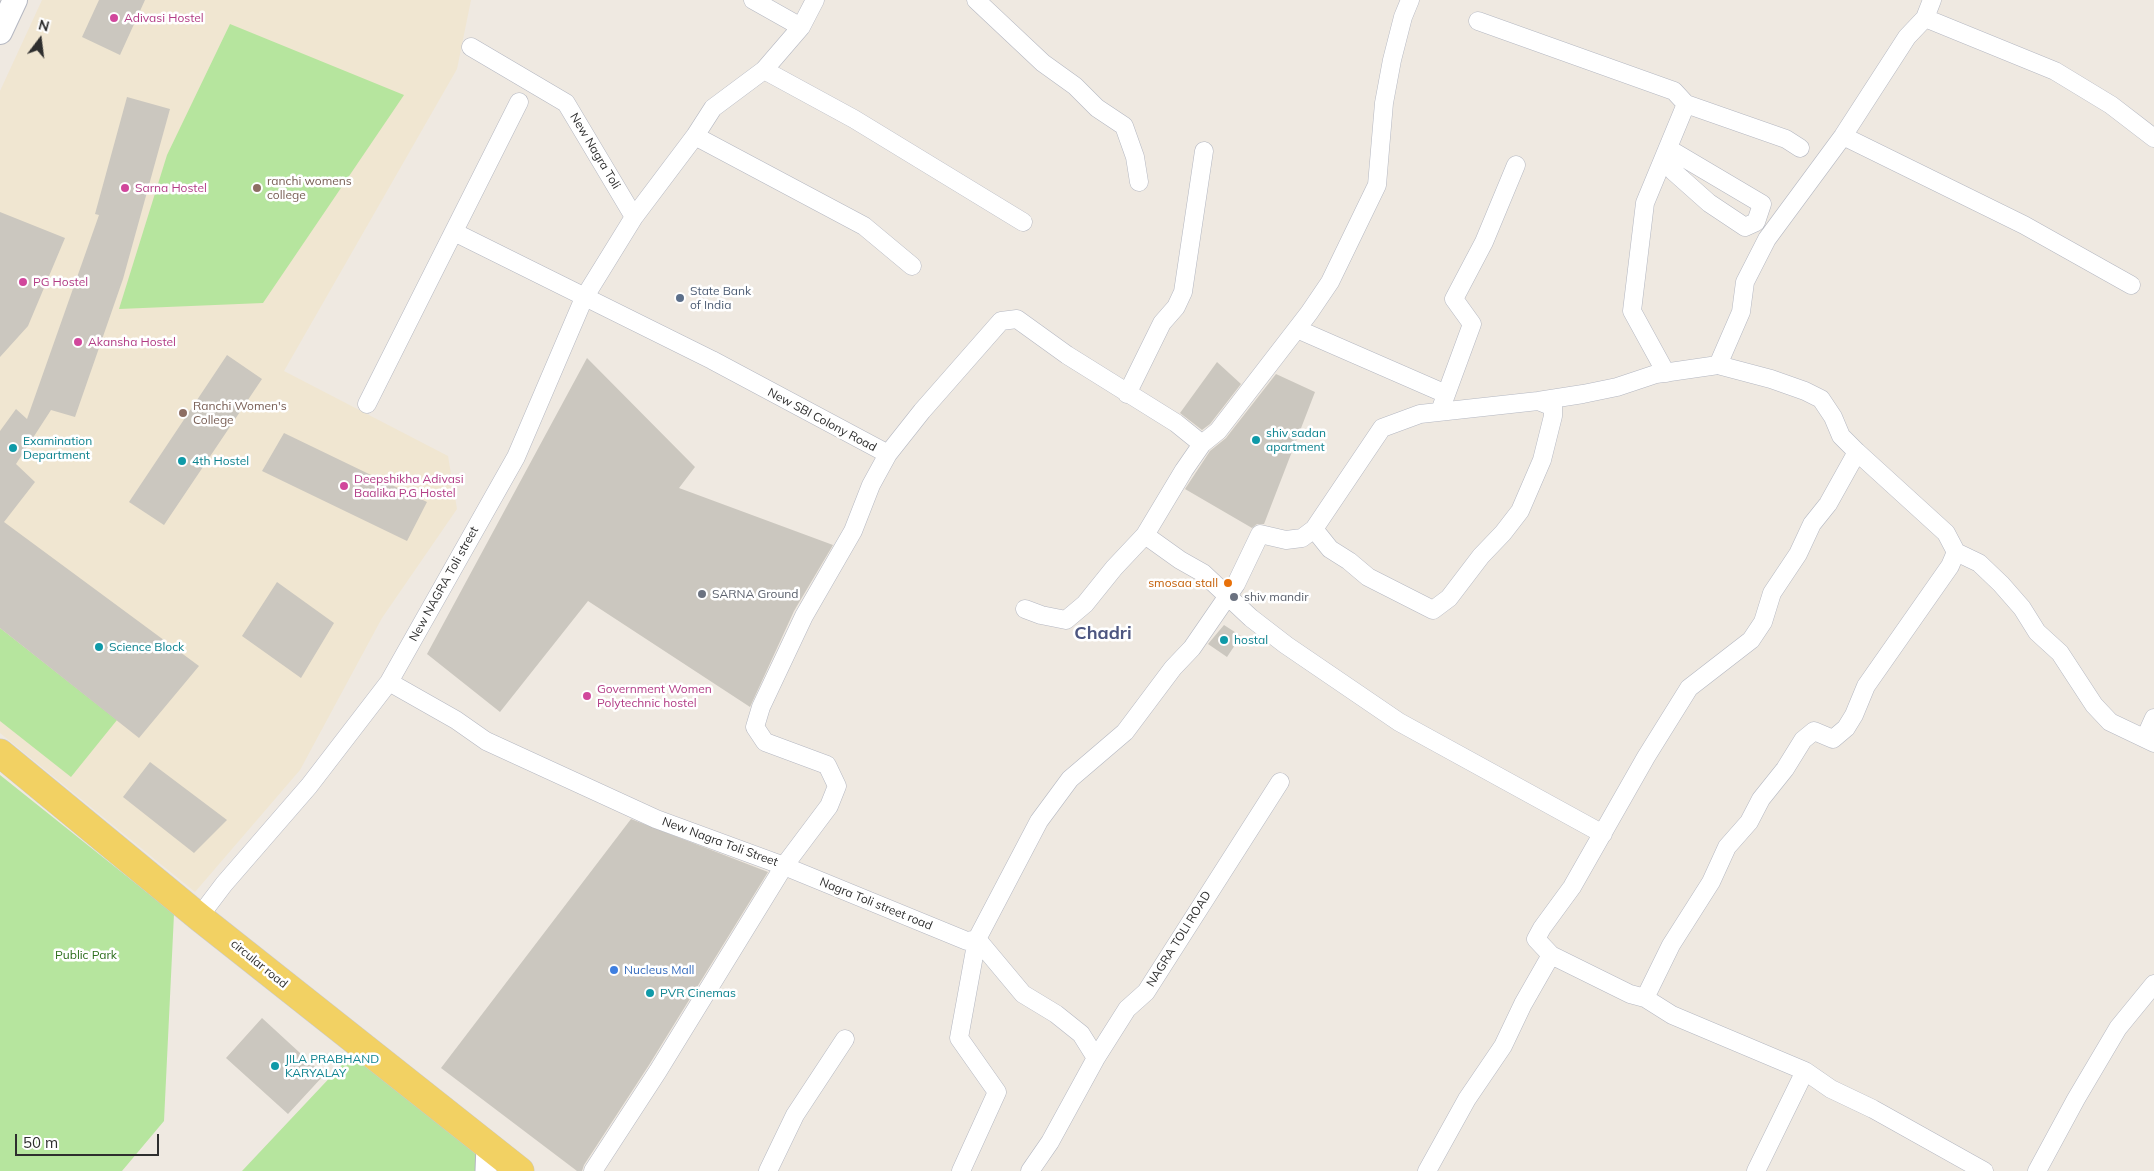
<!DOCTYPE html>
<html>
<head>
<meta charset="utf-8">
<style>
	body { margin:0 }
	#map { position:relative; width:2154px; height:1171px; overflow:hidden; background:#efe9e1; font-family:Mulish,sans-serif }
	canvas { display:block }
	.north { position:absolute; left:15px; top:15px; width:50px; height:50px; -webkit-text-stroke:4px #fff; paint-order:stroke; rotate:15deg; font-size:14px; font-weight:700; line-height:20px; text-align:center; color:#2e2e2e }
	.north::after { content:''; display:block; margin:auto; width:18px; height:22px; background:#2e2e2e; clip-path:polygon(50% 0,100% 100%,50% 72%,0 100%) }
	.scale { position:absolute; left:15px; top:1134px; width:144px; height:22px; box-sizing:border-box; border:2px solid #2e2e2e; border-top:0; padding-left:6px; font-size:15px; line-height:18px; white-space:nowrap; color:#2e2e2e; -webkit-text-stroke:4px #fff; paint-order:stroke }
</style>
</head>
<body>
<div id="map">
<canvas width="2154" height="1171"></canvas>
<div class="north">N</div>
<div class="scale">50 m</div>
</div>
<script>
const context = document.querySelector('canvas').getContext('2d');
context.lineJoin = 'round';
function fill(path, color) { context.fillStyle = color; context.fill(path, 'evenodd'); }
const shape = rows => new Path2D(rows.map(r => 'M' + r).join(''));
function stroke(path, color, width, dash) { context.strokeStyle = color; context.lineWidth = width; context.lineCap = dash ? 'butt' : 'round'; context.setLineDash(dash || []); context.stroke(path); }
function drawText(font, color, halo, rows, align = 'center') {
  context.font = font + ' Mulish,sans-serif'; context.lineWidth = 5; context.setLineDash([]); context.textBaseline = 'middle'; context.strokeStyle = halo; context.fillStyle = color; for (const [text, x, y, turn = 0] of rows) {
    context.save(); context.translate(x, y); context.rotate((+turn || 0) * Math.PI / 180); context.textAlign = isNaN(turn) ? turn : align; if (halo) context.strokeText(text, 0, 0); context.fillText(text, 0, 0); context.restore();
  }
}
fill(shape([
	[42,0,471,0,457,69,284,371,448,456,457,509,382,618,300,770,195,892,0,733,0,91]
]), '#f0e6d1');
fill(shape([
	[230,24,404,95,263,303,119,309,167,155],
	[0,628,117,720,71,777,0,721],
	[0,775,174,914,164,1121,122,1171,0,1171],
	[353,1053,482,1146,481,1171,242,1171]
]), '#b6e59e');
fill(shape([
	[99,0,145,0,120,55,82,37],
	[127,97,170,109,123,279,75,417,51,410,16,464,35,482,4,522,199,666,139,738,0,628,0,431,16,409,27,419,99,215,95,214],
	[0,212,65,238,28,326,0,357],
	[227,355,262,379,164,525,129,502],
	[587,358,695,467,679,488,833,545,794,611,750,707,588,601,500,712,427,654],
	[1217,362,1241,384,1210,424,1202,430,1180,413],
	[1276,374,1315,392,1264,524,1257,524,1252,528,1185,489,1210,451,1226,438],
	[284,433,427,502,407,541,262,471],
	[277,582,334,623,301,678,242,636],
	[1224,625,1241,636,1227,657,1208,644],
	[150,762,227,820,194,853,123,797],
	[631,819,768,872,649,1065,584,1165,582,1171,577,1171,441,1068],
	[262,1018,324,1075,288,1114,226,1058]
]), '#cbc7bf');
const minor = shape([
	[753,0,801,27],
	[976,0,1043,63,1075,86,1097,108,1124,126,1135,157,1139,182],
	[1925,18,1932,0],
	[1478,21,1674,91,1686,104],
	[471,47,566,103,634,217],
	[764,70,854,119,1023,222],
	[695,136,864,226,912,266],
	[1843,136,2024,225,2131,285],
	[1669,149,1762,204,1756,222,1745,227,1709,203,1673,171,1669,149],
	[454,232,712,360,888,454,871,485,853,531,804,616,761,707,755,727,765,742,827,765,837,786,829,806,784,866,658,1071,593,1171],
	[1297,329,1446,394],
	[1718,365,1741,312,1745,282,1767,239,1843,136,1907,37,1925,18,2055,71,2111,105,2154,138],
	[1666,373,1632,311,1645,203,1686,104,1786,139,1800,148],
	[1127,394,1162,323,1176,307,1183,292,1204,151],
	[367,404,519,102],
	[1440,411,1472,324,1454,299,1484,242,1516,165],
	[1202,444,1218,431,1309,313,1330,282,1377,185,1384,103,1392,60,1403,17,1410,0],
	[888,454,922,411,1001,321,1017,319,1067,355,1176,423,1202,444,1184,470,1145,535,1114,568,1085,604,1066,620,1041,615,1025,609],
	[1314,529,1330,549,1349,561,1368,577,1433,610,1449,598,1481,556,1503,533,1520,511,1542,460,1553,416,1553,407,1538,401],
	[1145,535,1180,560,1203,573,1251,618,1286,645,1399,722,1603,834],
	[389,682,456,720,486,741,656,819,784,866,967,941,977,939,959,1038,997,1092,961,1171],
	[2145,738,2154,718],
	[199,917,224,884,309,786,389,682,516,457,584,298,634,217,695,136,713,108,764,70,801,27,815,0],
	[1645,998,1630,994,1551,955,1536,939,1542,928,1572,887,1646,757,1689,688,1751,640,1763,622,1772,593,1798,554,1812,524,1828,504,1857,452,1946,533,1956,552],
	[1096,1058,1081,1034,1056,1014,1023,994,977,939,1039,821,1070,779,1125,732,1173,668,1192,648,1236,584,1260,534,1286,540,1302,538,1314,529,1382,428,1420,414,1538,401,1583,394,1617,387,1656,374,1718,365,1771,379,1805,391,1821,399,1833,417,1841,436,1857,452],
	[768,1171,795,1115,845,1039],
	[1030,1171,1050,1142,1096,1058,1127,1009,1146,992,1280,782],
	[1427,1171,1467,1099,1503,1046,1523,1004,1551,955],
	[1756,1171,1805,1071],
	[1984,1171,1873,1109,1831,1089,1805,1071,1672,1015,1645,998,1671,945,1711,882,1727,847,1749,822,1761,799,1785,769,1803,740,1814,731,1833,739,1846,728,1854,715,1866,686,1950,566,1956,552,1979,563,2001,584,2022,608,2037,632,2060,653,2094,705,2110,722,2154,743],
	[2037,1171,2076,1099,2118,1028,2154,984]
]);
const tertiary = shape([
	[486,1171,487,1145]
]);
const secondary = shape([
	[0,32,15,0]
]);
const primary = shape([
	[0,753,199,917,520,1171]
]);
stroke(minor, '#b4b7c1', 19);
stroke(tertiary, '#b4b7c1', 23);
stroke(secondary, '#b4b7c1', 26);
stroke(primary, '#c9c9c9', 29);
stroke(minor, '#fff', 18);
stroke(tertiary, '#fff', 21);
stroke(secondary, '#fff', 24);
stroke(primary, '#f2d163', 28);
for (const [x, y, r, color] of [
	[114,18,5,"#d1479c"],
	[125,188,5,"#d1479c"],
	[257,188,5,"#8d6e63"],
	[23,282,5,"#d1479c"],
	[680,298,5,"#5c6f8a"],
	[78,342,5,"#d1479c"],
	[183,413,5,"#8d6e63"],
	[1256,440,5,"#0f9aa8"],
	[13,448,5,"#0f9aa8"],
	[182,461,5,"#0f9aa8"],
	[344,486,5,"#d1479c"],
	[1228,583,5,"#e8710a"],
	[702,594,5,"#6b7280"],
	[1234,597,5,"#6b7280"],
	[1224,640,5,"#0f9aa8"],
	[99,647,5,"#0f9aa8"],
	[587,696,5,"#d1479c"],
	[614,970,5,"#3f7fe0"],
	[650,993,5,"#0f9aa8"],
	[275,1066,5,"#0f9aa8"]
]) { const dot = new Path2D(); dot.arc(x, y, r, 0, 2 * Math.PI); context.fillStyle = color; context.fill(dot); stroke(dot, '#fff', 2); }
drawText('12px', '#b23c85', '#fff', [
	["Adivasi Hostel",124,18],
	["Sarna Hostel",135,188],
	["PG Hostel",33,282],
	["Akansha Hostel",88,342],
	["Deepshikha Adivasi",354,479],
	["Baalika P.G Hostel",354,493],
	["Government Women",597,689],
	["Polytechnic hostel",597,703]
], 'left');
drawText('12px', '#2e2e2e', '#fff', [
	["New Nagra Toli",595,151,59],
	["New SBI Colony Road",822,420,28],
	["New NAGRA Toli street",444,584,-61],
	["New Nagra Toli Street",720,842,20],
	["Nagra Toli street road",876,904,22],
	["NAGRA TOLI ROAD",1179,939,-58],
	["circular road",259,964,39]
]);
drawText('12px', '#785e54', '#fff', [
	["ranchi womens",267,181],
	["college",267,195],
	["Ranchi Women's",193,406],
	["College",193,420]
], 'left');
drawText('12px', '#4e5e75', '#fff', [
	["State Bank",690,291],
	["of India",690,305]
], 'left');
drawText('12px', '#0d838f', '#fff', [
	["shiv sadan",1266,433],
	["apartment",1266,447],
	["Examination",23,441],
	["Department",23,455],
	["4th Hostel",192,461],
	["hostal",1234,640],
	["Science Block",109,647],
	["PVR Cinemas",660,993],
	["JILA PRABHAND",285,1059],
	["KARYALAY",285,1073]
], 'left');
drawText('12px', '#c56008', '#fff', [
	["smosaa stall",1218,583]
], 'right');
drawText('12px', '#5b616d', '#fff', [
	["SARNA Ground",712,594],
	["shiv mandir",1244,597]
], 'left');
drawText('12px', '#2c6e1b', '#fff', [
	["Public Park",86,955]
]);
drawText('12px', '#366cbe', '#fff', [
	["Nucleus Mall",624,970]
], 'left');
drawText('bold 18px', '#4d5680', '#fff', [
	["Chadri",1103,634]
]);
</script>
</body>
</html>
